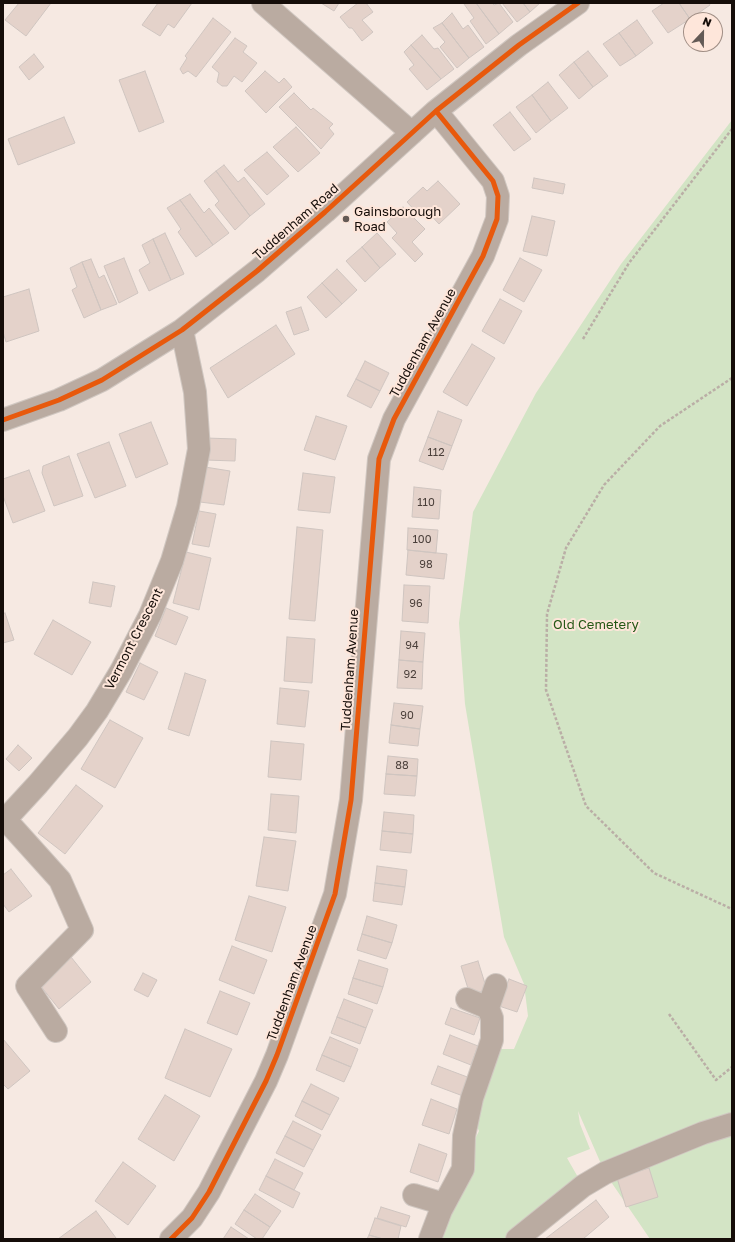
<!DOCTYPE html>
<html>
<head>
<meta charset="utf-8">
<style>
	body { margin:0 }
	#map { position:relative; width:735px; height:1242px; overflow:hidden; background:#f6e9e2; font-family:"Golos Text",sans-serif }
	canvas { display:block }
	.frame { position:absolute; inset:0; border:4px solid #150d09; pointer-events:none }
	.north { position:absolute; left:683px; top:12px; width:40px; height:40px; box-sizing:border-box; background:#fee6da; border:1px solid #a18f86; border-radius:50%; rotate:22deg; font-size:11px; font-weight:700; line-height:16px; text-align:center; color:#150d09 }
	.north::after { content:''; display:block; margin:auto; width:14px; height:18px; background:#645a55; clip-path:polygon(50% 0,100% 100%,50% 72%,0 100%) }
</style>
</head>
<body>
<div id="map">
<canvas width="735" height="1242"></canvas>
<div class="frame"></div>
<div class="north">N</div>
</div>
<script>
const context = document.querySelector('canvas').getContext('2d');
context.lineJoin = 'round';
function fill(path, color) { context.fillStyle = color; context.fill(path, 'evenodd'); }
const shape = rows => new Path2D(rows.map(r => 'M' + r).join(''));
function stroke(path, color, width, dash) { context.strokeStyle = color; context.lineWidth = width; context.lineCap = dash ? 'butt' : 'round'; context.setLineDash(dash || []); context.stroke(path); }
function drawText(font, color, halo, rows, align = 'center') {
  context.font = font + ' "Golos Text",sans-serif'; context.lineWidth = 4; context.setLineDash([]); context.textBaseline = 'middle'; context.strokeStyle = halo; context.fillStyle = color; for (const [text, x, y, turn = 0] of rows) {
    context.save(); context.translate(x, y); context.rotate((+turn || 0) * Math.PI / 180); context.textAlign = isNaN(turn) ? turn : align; if (halo) context.strokeText(text, 0, 0); context.fillText(text, 0, 0); context.restore();
  }
}
fill(shape([
	[732,120,732,1239,650,1239,605,1173,578,1111,580,1124,590,1149,567,1158,583,1186,517,1239,425,1239,479,1131,475,1122,498,1049,514,1049,528,1016,524,984,504,937,465,704,459,623,473,512,536,393,621,264]
]), '#d3e4c5');
const building = shape([
	[19,3,51,3,26,36,5,20,19,3],
	[158,3,192,3,174,28,168,24,160,36,142,25,158,3],
	[321,3,339,3,334,11,321,3],
	[358,3,366,3,373,12,362,20,373,32,362,41,352,28,349,28,340,17,358,3],
	[476,3,499,34,486,44,470,21,474,18,464,4,476,3],
	[476,3,492,3,494,5,499,3,513,22,499,34,476,3],
	[502,3,523,3,530,12,517,22,502,3],
	[523,3,540,3,530,12,523,3],
	[664,3,679,3,690,19,668,33,652,11,664,3],
	[679,3,709,3,710,5,690,19,679,3],
	[452,13,463,29,468,25,484,47,469,58,442,23,452,13],
	[213,18,231,32,196,77,188,71,183,74,180,69,187,58,185,56,213,18],
	[637,20,653,43,636,56,619,33,637,20],
	[442,23,469,58,457,68,440,47,445,42,433,28,442,23],
	[619,33,636,56,620,66,603,44,619,33],
	[422,35,434,49,438,48,454,69,441,79,411,45,422,35],
	[235,38,247,46,243,52,257,63,242,82,234,76,227,86,222,86,217,82,219,73,212,67,235,38],
	[411,45,441,79,427,90,409,69,414,65,404,52,411,45],
	[588,51,608,76,593,87,574,62,588,51],
	[34,54,44,67,29,80,19,67,34,54],
	[574,62,593,87,579,99,559,75,574,62],
	[145,71,164,122,139,132,119,80,145,71],
	[265,71,279,83,284,78,292,87,266,113,245,91,265,71],
	[548,82,568,108,551,121,532,95,548,82],
	[294,93,311,110,313,108,333,124,329,128,334,134,321,149,279,107,294,93],
	[532,95,551,121,536,133,516,107,532,95],
	[510,112,531,139,514,151,493,125,510,112],
	[64,117,75,143,18,165,8,139,64,117],
	[296,127,320,153,298,172,273,147,296,127],
	[267,152,289,176,267,195,244,170,267,152],
	[224,165,238,182,244,177,265,204,250,216,216,171,224,165],
	[216,171,250,216,235,230,215,205,219,201,204,181,216,171],
	[534,178,565,184,563,194,532,188,534,178],
	[438,181,460,204,439,224,425,209,419,215,407,202,423,187,427,191,438,181],
	[190,194,204,213,209,208,229,233,213,245,180,200,190,194],
	[180,200,213,245,196,257,178,232,181,229,167,208,180,200],
	[403,207,425,229,412,242,423,254,415,262,392,238,397,233,387,222,403,207],
	[532,216,555,221,547,256,523,251,532,216],
	[165,233,184,274,171,280,153,239,165,233],
	[377,233,396,254,380,268,362,247,377,233],
	[153,239,171,280,149,291,139,270,150,263,142,245,153,239],
	[362,247,380,268,365,282,346,261,362,247],
	[124,258,138,293,119,303,104,266,124,258],
	[520,258,542,270,524,302,503,290,520,258],
	[91,259,99,278,104,275,117,304,101,310,82,262,91,259],
	[82,262,101,310,84,318,72,290,77,287,70,268,82,262],
	[337,269,357,290,342,304,322,283,337,269],
	[322,283,342,304,326,318,307,297,322,283],
	[29,289,39,331,6,342,3,332,3,297,29,289],
	[500,299,522,311,504,344,482,331,500,299],
	[301,307,309,330,294,335,286,312,301,307],
	[276,325,295,354,228,398,210,368,276,325],
	[472,344,495,358,467,406,443,392,472,344],
	[365,361,389,373,380,391,356,379,365,361],
	[356,379,380,391,371,408,347,396,356,379],
	[438,411,462,420,452,446,428,437,438,411],
	[316,416,347,426,335,460,304,450,316,416],
	[151,422,168,464,136,478,119,434,151,422],
	[428,437,452,446,443,470,419,461,428,437],
	[206,438,236,439,235,461,205,460,206,438],
	[109,442,126,486,95,498,77,454,109,442],
	[69,456,83,496,54,506,42,473,43,466,69,456],
	[205,467,230,471,224,505,200,502,205,467],
	[29,470,45,511,13,523,3,496,3,479,29,470],
	[303,473,335,477,330,513,298,510,303,473],
	[414,487,441,490,439,519,412,517,414,487],
	[199,511,216,514,209,547,192,544,199,511],
	[297,527,323,530,315,621,289,619,297,527],
	[408,528,438,530,436,553,407,550,408,528],
	[408,550,447,554,444,579,406,575,408,550],
	[186,552,211,558,199,610,173,603,186,552],
	[93,582,115,586,111,607,89,603,93,582],
	[404,585,430,586,428,623,402,621,404,585],
	[166,608,188,617,176,645,155,636,166,608],
	[5,613,14,640,3,643,3,614,5,613],
	[53,620,91,642,72,675,34,654,53,620],
	[401,631,425,633,423,662,399,660,401,631],
	[287,637,315,639,312,683,284,681,287,637],
	[399,660,423,662,422,689,397,688,399,660],
	[140,663,158,672,144,700,126,692,140,663],
	[185,673,206,680,189,736,168,729,185,673],
	[280,688,309,691,305,727,277,724,280,688],
	[394,703,423,706,420,729,391,725,394,703],
	[110,720,143,738,115,788,81,769,110,720],
	[391,725,420,729,418,746,389,743,391,725],
	[271,741,304,744,301,780,268,777,271,741],
	[18,745,32,758,19,771,6,759,18,745],
	[388,756,418,759,417,776,386,774,388,756],
	[386,774,417,776,415,796,384,794,386,774],
	[76,785,103,806,65,854,38,833,76,785],
	[271,794,299,796,296,833,268,830,271,794],
	[384,812,414,815,413,834,382,831,384,812],
	[382,831,413,834,411,853,380,850,382,831],
	[264,837,296,841,288,891,256,886,264,837],
	[377,866,407,870,405,887,375,883,377,866],
	[11,869,32,896,9,912,3,904,3,875,11,869],
	[375,883,405,887,402,905,373,901,375,883],
	[249,896,286,907,272,952,235,940,249,896],
	[367,916,397,925,392,943,362,934,367,916],
	[362,934,392,943,386,959,357,950,362,934],
	[232,946,267,960,254,994,219,980,232,946],
	[71,957,91,982,59,1009,39,984,71,957],
	[359,960,388,969,383,987,353,978,359,960],
	[478,961,487,990,470,995,461,966,478,961],
	[143,973,157,980,148,997,134,990,143,973],
	[353,978,383,987,377,1004,348,994,353,978],
	[509,979,527,986,517,1012,499,1006,509,979],
	[220,991,250,1003,237,1035,207,1023,220,991],
	[344,999,373,1010,366,1028,337,1017,344,999],
	[451,1008,480,1018,474,1035,445,1024,451,1008],
	[337,1017,366,1028,360,1044,331,1033,337,1017],
	[185,1029,232,1049,210,1097,165,1078,185,1029],
	[450,1035,478,1046,471,1065,443,1054,450,1035],
	[330,1037,358,1049,351,1067,322,1055,330,1037],
	[3,1039,30,1071,8,1089,3,1084,3,1039],
	[322,1055,351,1067,344,1082,316,1070,322,1055],
	[438,1066,470,1078,463,1096,431,1084,438,1066],
	[311,1084,339,1098,330,1115,302,1101,311,1084],
	[165,1095,200,1116,174,1161,138,1139,165,1095],
	[431,1099,457,1109,449,1134,422,1125,431,1099],
	[302,1101,330,1115,322,1130,295,1116,302,1101],
	[293,1121,321,1135,313,1150,285,1136,293,1121],
	[285,1136,313,1150,304,1167,276,1153,285,1136],
	[419,1144,447,1154,438,1182,410,1172,419,1144],
	[275,1159,303,1173,294,1190,266,1176,275,1159],
	[123,1162,156,1186,128,1225,95,1201,123,1162],
	[649,1168,658,1197,626,1207,617,1178,649,1168],
	[266,1176,300,1193,293,1208,259,1190,266,1176],
	[255,1194,281,1211,270,1227,244,1210,255,1194],
	[596,1200,609,1217,583,1239,545,1239,596,1200],
	[381,1207,410,1216,406,1227,377,1218,381,1207],
	[244,1210,270,1227,262,1239,257,1239,235,1224,244,1210],
	[96,1211,116,1238,115,1239,58,1239,96,1211],
	[375,1218,401,1226,398,1239,383,1239,369,1235,375,1218],
	[231,1227,249,1239,223,1239,231,1227],
	[369,1235,383,1239,367,1239,369,1235]
]);
fill(building, '#e4d2ca');
stroke(building, '#cfc5c0', 1);
const minor = shape([
	[263,3,412,133],
	[3,420,59,400,102,380,182,330,257,271,325,212,436,111,519,45,578,3],
	[6,820,60,880,82,930,27,986,56,1031],
	[3,822,38,784,78,737,97,711,121,671,150,615,172,561,188,507,199,449,195,392,182,330],
	[467,999,488,1008,496,985],
	[414,1195,444,1204],
	[171,1239,192,1218,209,1192,266,1081,277,1055,335,894,351,800,379,459,394,419,483,256,497,219,498,196,493,181,436,111],
	[430,1239,441,1210,463,1169,464,1136,472,1098,492,1040,492,1018,488,1008],
	[517,1239,583,1186,605,1173,703,1133,732,1124]
]);
stroke(minor, '#d0c7c1', 24);
stroke(shape([
	[583,339,629,263,732,129],
	[732,378,660,426,604,485,566,548,547,614,546,690,586,806,654,873,732,909],
	[669,1014,716,1080,732,1067]
]), '#baaea6', 2.5, [3, 2]);
stroke(minor, '#baaba1', 22);
stroke(shape([
	[3,420,59,400,102,380,182,330,257,271,325,212,436,111,519,45,578,3],
	[171,1239,192,1218,209,1192,266,1081,277,1055,335,894,351,800,379,459,394,419,483,256,497,219,498,196,493,181,436,111]
]), '#e8590c', 5);
for (const [x, y, r, color] of [
	[346,219,4,"#645a55"]
]) { const dot = new Path2D(); dot.arc(x, y, r, 0, 2 * Math.PI); context.fillStyle = color; context.fill(dot); stroke(dot, '#fee6da', 1.5); }
drawText('11px', '#4a3f3a', null, [
	["112",436,453],
	["110",426,503],
	["100",422,540],
	["98",426,565],
	["96",416,604],
	["94",412,646],
	["92",410,675],
	["90",407,716],
	["88",402,766]
]);
drawText('13px', '#150d09', '#fee6da', [
	["Gainsborough",354,212],
	["Road",354,227]
], 'left');
drawText('13px', '#150d09', '#fee6da', [
	["Tuddenham Road",296,222,-41],
	["Tuddenham Avenue",423,343,-61],
	["Vermont Crescent",134,639,-63],
	["Tuddenham Avenue",350,670,-86],
	["Tuddenham Avenue",292,983,-70]
]);
drawText('13px', '#245715', '#fee6da', [
	["Old Cemetery",596,625]
]);
</script>
</body>
</html>
